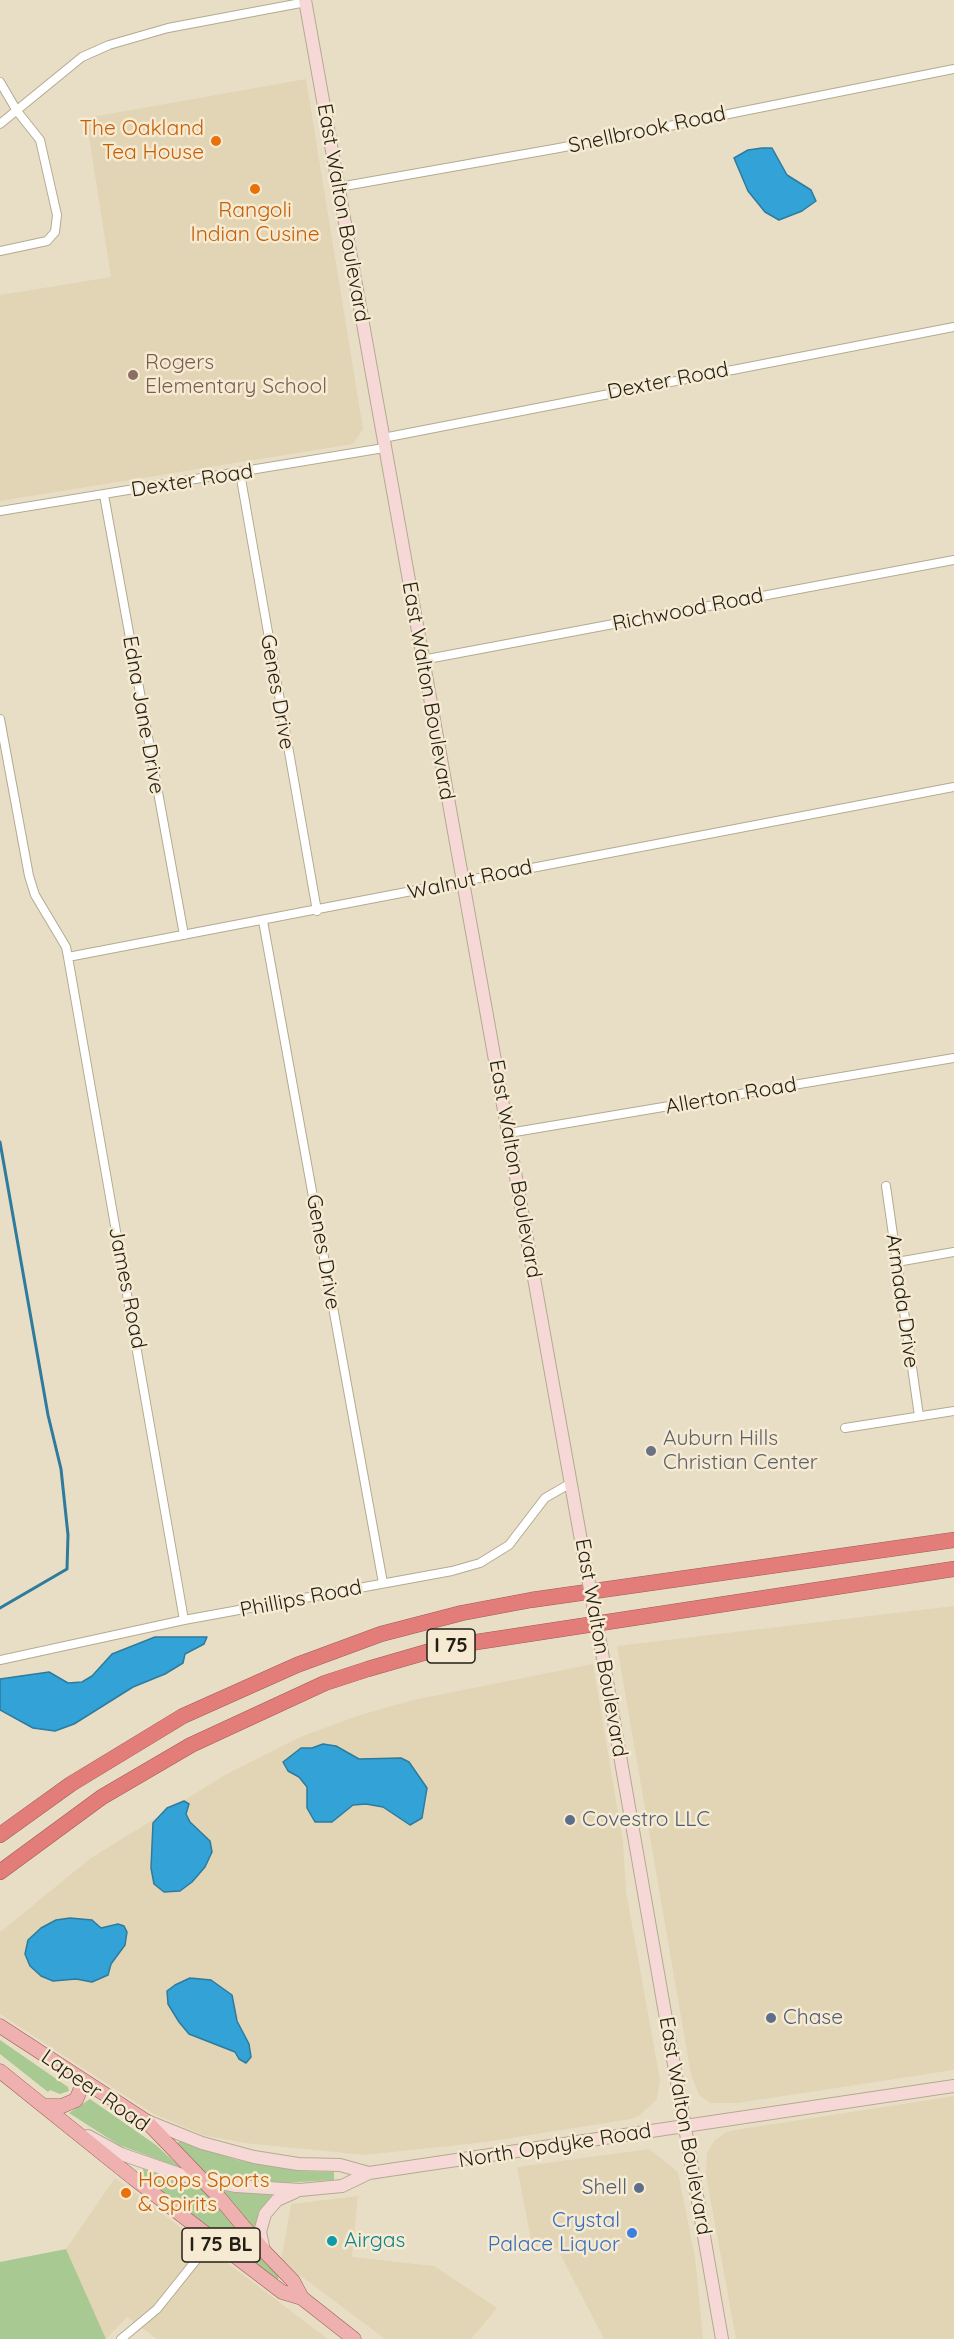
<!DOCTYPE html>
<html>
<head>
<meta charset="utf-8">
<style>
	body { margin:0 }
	canvas { display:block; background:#e8dec5 }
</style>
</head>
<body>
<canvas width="954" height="2339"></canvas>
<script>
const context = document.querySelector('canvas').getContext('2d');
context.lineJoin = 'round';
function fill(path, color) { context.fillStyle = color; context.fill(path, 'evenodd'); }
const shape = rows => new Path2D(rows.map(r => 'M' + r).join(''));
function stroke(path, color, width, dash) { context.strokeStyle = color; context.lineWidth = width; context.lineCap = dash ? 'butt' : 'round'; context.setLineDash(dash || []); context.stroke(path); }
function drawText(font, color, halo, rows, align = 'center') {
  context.font = font + ' Quicksand,sans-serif'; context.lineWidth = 5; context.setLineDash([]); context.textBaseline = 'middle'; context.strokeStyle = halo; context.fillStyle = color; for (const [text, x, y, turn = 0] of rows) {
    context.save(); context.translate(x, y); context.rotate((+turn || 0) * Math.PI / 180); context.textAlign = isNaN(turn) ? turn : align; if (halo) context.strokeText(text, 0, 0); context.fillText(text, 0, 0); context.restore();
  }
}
fill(shape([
	[306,79,363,429,353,444,0,501,0,295,111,277,86,118],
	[954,1606,954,2070,738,2103,710,2103,699,2095,691,2075,617,1646],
	[593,1664,623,1842,626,1891,660,2080,657,2099,640,2115,631,2119,486,2142,365,2155,244,2143,203,2135,152,2113,0,2014,0,1932,91,1858,225,1775,300,1737,360,1715,413,1700],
	[954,2096,954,2339,736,2339,706,2175,707,2153,714,2141,726,2132,735,2130],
	[649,2149,678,2172,695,2257,703,2339,604,2339,557,2248,533,2250,517,2167],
	[115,2178,328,2339,157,2339,127,2317,106,2339,66,2249],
	[358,2196,352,2257,434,2266,497,2308,471,2339,385,2339,281,2261,291,2204]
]), '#e2d5b5');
fill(shape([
	[0,2040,68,2087,69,2091,60,2094,50,2090,48,2092,0,2054],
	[90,2099,156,2145,181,2168,119,2145,69,2113],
	[179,2141,237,2160,301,2171,334,2172,334,2180,281,2183,208,2176,176,2146],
	[143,2169,202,2187,279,2275,278,2280,275,2280,140,2175],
	[221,2189,248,2193,277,2195,256,2232],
	[66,2249,106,2339,0,2339,0,2262]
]), '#a9c992');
const water = shape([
	[762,148,772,148,787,175,811,190,816,201,802,211,779,220,765,212,748,191,734,158,748,150,762,148],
	[155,1637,207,1637,204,1644,185,1654,183,1663,165,1674,133,1687,74,1724,55,1731,33,1728,0,1710,0,1679,49,1672,68,1683,82,1682,92,1676,112,1654,155,1637],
	[323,1744,336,1746,359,1759,401,1758,409,1762,427,1788,422,1818,410,1825,383,1807,366,1804,353,1805,332,1822,315,1822,307,1808,307,1787,299,1777,288,1771,283,1762,301,1748,312,1748,323,1744],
	[184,1801,189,1804,186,1814,190,1822,210,1841,212,1852,205,1867,192,1882,180,1891,164,1892,154,1884,151,1868,153,1823,167,1808,184,1801],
	[70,1918,92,1920,101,1928,118,1924,124,1926,127,1932,125,1945,111,1964,108,1975,92,1982,76,1979,53,1981,41,1976,30,1966,25,1954,28,1940,41,1928,56,1920,70,1918],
	[190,1978,211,1980,232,1995,237,2021,249,2044,251,2057,246,2063,239,2059,235,2052,189,2034,179,2022,168,2004,167,1991,175,1985,190,1978]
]);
fill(water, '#32a2d7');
stroke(water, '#2e7b9d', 1.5);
stroke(shape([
	[0,1142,48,1415,61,1469,68,1535,67,1569,0,1608]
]), '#2e7b9d', 3);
const minor = shape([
	[0,82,17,111,40,140,57,215,55,232,47,241,0,251],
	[0,124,82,57,109,45,168,28,306,2],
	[339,187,559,148,954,69],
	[383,438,954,327],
	[240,473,317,911],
	[104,495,184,935],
	[0,511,384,448],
	[422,660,954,560],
	[0,719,29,876,35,895,66,947,68,957,184,1620],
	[263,921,383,1583],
	[68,957,954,787],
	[509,1133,954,1058],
	[886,1186,919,1416],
	[897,1262,954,1252],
	[845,1428,954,1411],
	[0,1660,184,1620,452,1571,480,1563,509,1545,545,1498,571,1483],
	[121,2339,157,2309,213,2239]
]);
const secondary = shape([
	[305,0,584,1557],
	[601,1647,722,2339],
	[147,2121,202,2143,254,2157,298,2164,340,2165,369,2173],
	[88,2136,121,2154,182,2175,236,2186,300,2190,342,2186,369,2173,954,2086],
	[264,2251,260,2232,265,2214,277,2200,295,2192]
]);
const primary = shape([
	[0,2026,146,2121,218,2196,264,2251,293,2281,302,2298,354,2339],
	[0,2071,133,2178,282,2292,302,2298],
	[44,2106,62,2106,76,2100,84,2081]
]);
const motorway = shape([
	[0,1835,71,1784,183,1716,297,1665,381,1634,462,1613,531,1600,954,1540],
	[0,1872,102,1797,191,1745,325,1683,368,1669,444,1647,954,1569]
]);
stroke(minor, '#b4aa92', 10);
stroke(secondary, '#b4aa92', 14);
stroke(primary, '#9f5c56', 15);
stroke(motorway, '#9f5c56', 16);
stroke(minor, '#fff', 8);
stroke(secondary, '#f6d8d7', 12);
stroke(primary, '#eeb1af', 14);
stroke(motorway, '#e27d79', 15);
const secondaryBridge = shape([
	[584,1557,601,1647]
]);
stroke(secondaryBridge, '#b4aa92', 14, []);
stroke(secondaryBridge, '#f6d8d7', 12);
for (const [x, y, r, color] of [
	[216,141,6,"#e8710a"],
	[255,189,6,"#e8710a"],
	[133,375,6,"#8d6e63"],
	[651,1451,6,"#6b7280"],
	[570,1820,6,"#5c6f8a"],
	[771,2018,6,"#5c6f8a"],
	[639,2188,6,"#5c6f8a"],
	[126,2193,6,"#e8710a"],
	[632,2233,6,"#3f7fe0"],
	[332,2241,6,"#0f9aa8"]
]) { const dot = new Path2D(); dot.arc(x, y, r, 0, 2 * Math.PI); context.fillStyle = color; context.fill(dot); stroke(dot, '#f6ebd2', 2); }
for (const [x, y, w] of [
	[451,1646,48],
	[221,2245,78]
]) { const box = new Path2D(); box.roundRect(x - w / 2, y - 17, w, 34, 4.5); context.fillStyle = '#f6ebd2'; context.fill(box); stroke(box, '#231f16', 1.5); }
drawText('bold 20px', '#231f16', null, [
	["I 75",451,1646],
	["I 75 BL",221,2245]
]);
drawText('21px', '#c56008', '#f6ebd2', [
	["The Oakland",204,129],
	["Tea House",204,153],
	["Rangoli",255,211,"center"],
	["Indian Cusine",255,235,"center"],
	["Hoops Sports",138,2181,"left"],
	["& Spirits",138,2205,"left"]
], 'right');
drawText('21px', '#231f16', '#f6ebd2', [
	["Snellbrook Road",647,130,-12],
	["East Walton Boulevard",343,213,80],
	["Dexter Road",668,381,-11],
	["Dexter Road",192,481,-9],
	["Richwood Road",688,610,-11],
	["East Walton Boulevard",428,691,80],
	["Genes Drive",277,692,80],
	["Edna Jane Drive",143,715,80],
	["Walnut Road",470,880,-12],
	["Allerton Road",731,1096,-10],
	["East Walton Boulevard",515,1169,80],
	["Genes Drive",323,1252,80],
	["James Road",127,1288,79],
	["Armada Drive",902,1301,82],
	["Phillips Road",301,1599,-11],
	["East Walton Boulevard",601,1648,80],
	["Lapeer Road",95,2091,35],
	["East Walton Boulevard",685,2126,80],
	["North Opdyke Road",555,2146,-9]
]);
drawText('21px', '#785e54', '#f6ebd2', [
	["Rogers",145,363],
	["Elementary School",145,387]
], 'left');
drawText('21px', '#5b616d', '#f6ebd2', [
	["Auburn Hills",663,1439],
	["Christian Center",663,1463]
], 'left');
drawText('21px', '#4e5e75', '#f6ebd2', [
	["Covestro LLC",582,1820],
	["Chase",783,2018],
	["Shell",627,2188,"right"]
], 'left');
drawText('21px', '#366cbe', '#f6ebd2', [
	["Crystal",620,2221],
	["Palace Liquor",620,2245]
], 'right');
drawText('21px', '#0d838f', '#f6ebd2', [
	["Airgas",344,2241]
], 'left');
</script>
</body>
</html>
